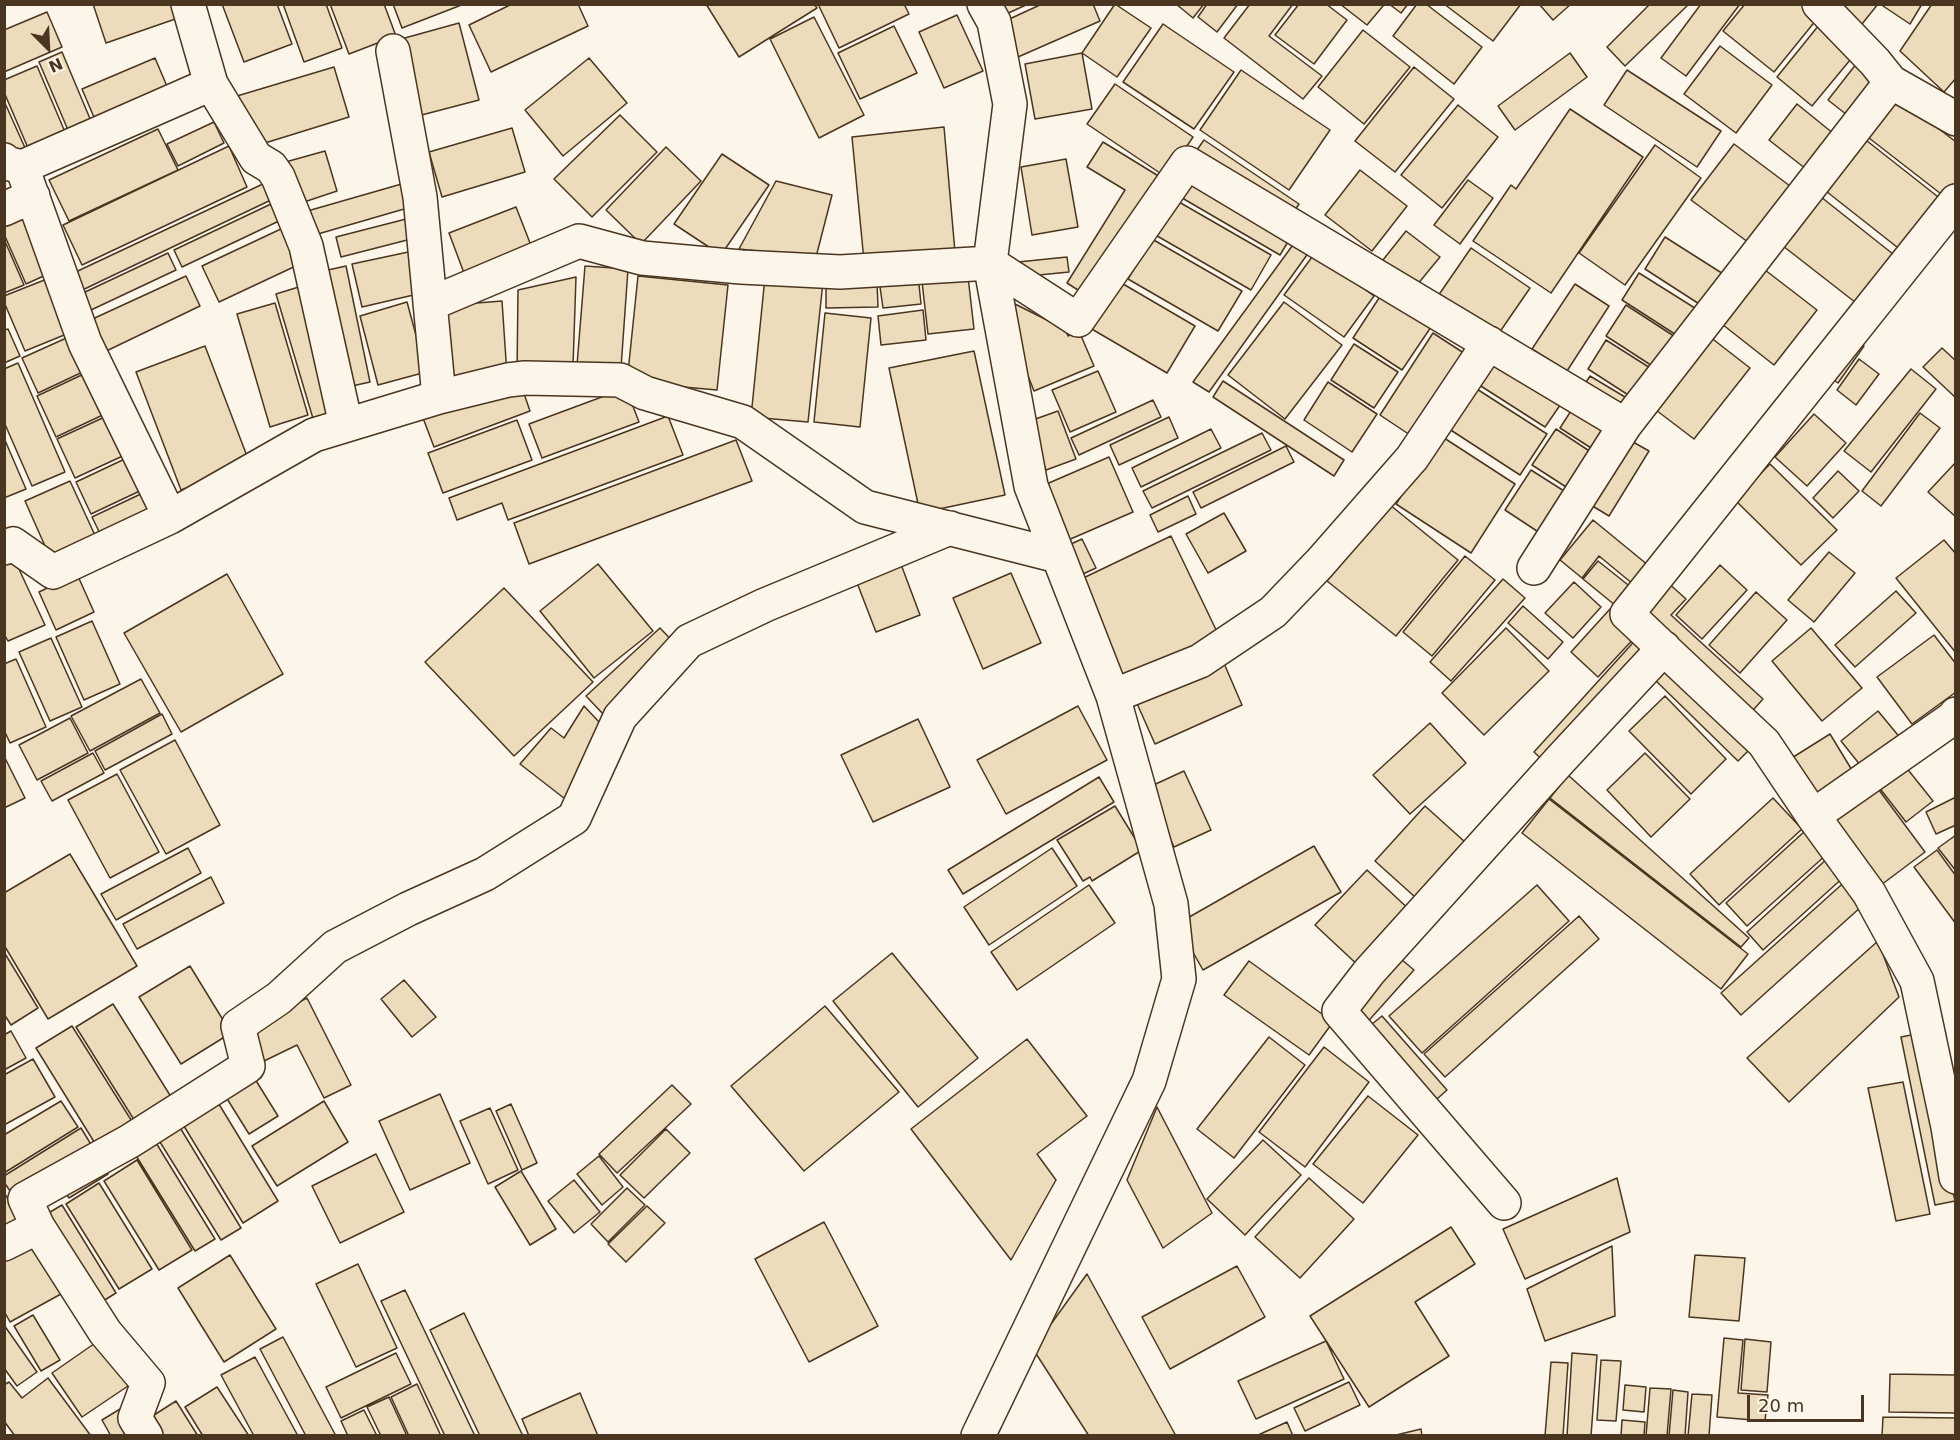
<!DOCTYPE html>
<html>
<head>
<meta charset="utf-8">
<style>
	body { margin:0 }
	#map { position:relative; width:1960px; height:1440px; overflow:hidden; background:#fbf6e9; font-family:"DejaVu Sans",sans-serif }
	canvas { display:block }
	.frame { position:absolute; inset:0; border:6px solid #4a3520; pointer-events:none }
	.north { position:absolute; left:18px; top:18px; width:60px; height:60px; -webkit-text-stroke:4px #fbf6e9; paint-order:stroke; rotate:156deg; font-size:16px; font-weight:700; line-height:24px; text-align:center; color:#4a3520 }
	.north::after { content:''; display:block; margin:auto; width:21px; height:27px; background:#4a3520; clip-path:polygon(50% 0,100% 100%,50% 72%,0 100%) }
	.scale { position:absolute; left:1747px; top:1395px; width:117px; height:27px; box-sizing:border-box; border:3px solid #4a3520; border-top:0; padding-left:8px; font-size:18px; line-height:21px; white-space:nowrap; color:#4a3520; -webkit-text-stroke:4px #fbf6e9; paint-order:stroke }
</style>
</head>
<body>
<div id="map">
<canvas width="1960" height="1440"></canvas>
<div class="frame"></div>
<div class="north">N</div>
<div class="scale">20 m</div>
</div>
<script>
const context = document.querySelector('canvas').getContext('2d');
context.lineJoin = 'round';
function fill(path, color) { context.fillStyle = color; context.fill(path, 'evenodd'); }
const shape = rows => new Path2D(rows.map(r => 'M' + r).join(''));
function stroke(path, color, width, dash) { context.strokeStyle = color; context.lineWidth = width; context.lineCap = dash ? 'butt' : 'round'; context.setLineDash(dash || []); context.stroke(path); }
const building = shape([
	[93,4,180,4,184,16,106,43,93,4],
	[222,4,277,4,292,44,244,62,222,4],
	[283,4,326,4,342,48,304,62,283,4],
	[330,4,384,4,396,36,349,54,330,4],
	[393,4,464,4,402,28,393,4],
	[512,4,578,4,588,26,491,72,469,25,512,4],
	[706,4,814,4,817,8,739,57,706,4],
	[818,4,904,4,909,14,839,48,818,4],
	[997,4,1028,4,1002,16,997,4],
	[1042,4,1093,4,1100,21,1018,57,1003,22,1042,4],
	[1115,4,1151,28,1117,77,1082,53,1115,4],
	[1176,4,1204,4,1193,18,1176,4],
	[1207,4,1238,4,1217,32,1198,17,1207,4],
	[1250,4,1293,4,1269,36,1322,76,1303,99,1224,38,1250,4],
	[1299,4,1326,4,1347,20,1314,64,1275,35,1299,4],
	[1340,4,1382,4,1383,6,1367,25,1340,4],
	[1389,4,1408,4,1401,13,1389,4],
	[1417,4,1426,4,1482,47,1454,84,1393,36,1417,4],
	[1444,4,1521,4,1493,41,1444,4],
	[1539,4,1571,4,1553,20,1539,4],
	[1650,4,1689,4,1625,66,1607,47,1650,4],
	[1701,4,1740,4,1686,76,1661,58,1701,4],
	[1745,4,1810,4,1821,14,1774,72,1723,31,1745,4],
	[1829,4,1878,4,1858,29,1829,4],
	[1884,4,1922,4,1910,24,1883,6,1884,4],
	[1932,4,1956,4,1956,78,1944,92,1900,51,1932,4],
	[47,12,62,47,4,72,4,30,47,12],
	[957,15,983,71,944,88,919,32,957,15],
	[814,17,864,115,819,138,770,39,814,17],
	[459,23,479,100,414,117,394,41,459,23],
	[1163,24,1234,72,1194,129,1123,82,1163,24],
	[1819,25,1855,54,1812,106,1777,77,1819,25],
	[894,26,917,73,860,99,838,53,894,26],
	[1363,30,1410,67,1364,124,1318,87,1363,30],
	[1720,46,1772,85,1736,133,1684,94,1720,46],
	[62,52,91,121,68,130,39,62,62,52],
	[1082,53,1092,109,1035,119,1025,64,1082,53],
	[1570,53,1587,77,1515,130,1498,106,1570,53],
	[155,58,169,91,96,122,82,89,155,58],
	[589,58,627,103,563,156,525,110,589,58],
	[1857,63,1885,86,1856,122,1828,100,1857,63],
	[37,66,65,132,28,148,4,92,4,80,37,66],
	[334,67,349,117,252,147,237,96,334,67],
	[1414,67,1454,99,1395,172,1355,141,1414,67],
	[1241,70,1330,130,1289,190,1200,130,1241,70],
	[1627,70,1721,131,1697,167,1604,105,1627,70],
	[1115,84,1193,137,1166,177,1087,124,1115,84],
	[1891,92,1956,142,1956,185,1945,197,1860,131,1891,92],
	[4,101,26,150,4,154,4,101],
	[1797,104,1834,134,1806,169,1769,140,1797,104],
	[1458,105,1498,137,1442,208,1401,175,1458,105],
	[1570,109,1643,157,1551,293,1473,241,1511,185,1516,189,1570,109],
	[620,115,657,152,592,217,554,179,620,115],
	[214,122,224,143,178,166,167,144,214,122],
	[944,127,955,252,864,261,852,137,944,127],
	[512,128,525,172,442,197,429,152,512,128],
	[158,129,178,170,69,221,49,180,158,129],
	[1862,137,1942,200,1902,251,1822,188,1862,137],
	[1204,140,1299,204,1289,219,1194,154,1204,140],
	[1103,142,1165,180,1092,299,1067,283,1125,190,1087,167,1103,142],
	[1734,144,1798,192,1756,248,1691,200,1734,144],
	[1655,145,1701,178,1625,285,1579,253,1655,145],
	[229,146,247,187,82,265,63,225,229,146],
	[666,147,701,181,641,244,606,210,666,147],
	[325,151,337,191,295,205,282,163,325,151],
	[722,154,769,185,721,255,674,224,722,154],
	[1066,159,1078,227,1032,235,1021,167,1066,159],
	[1360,170,1407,206,1372,251,1325,215,1360,170],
	[1191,172,1294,232,1280,255,1177,195,1191,172],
	[1468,180,1493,198,1460,244,1434,225,1468,180],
	[776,181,832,195,816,257,739,249,776,181],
	[265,183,273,199,74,294,65,277,265,183],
	[405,183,411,207,311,236,304,212,405,183],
	[1821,197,1898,258,1860,306,1783,246,1821,197],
	[1172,198,1271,255,1251,290,1152,233,1172,198],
	[271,204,279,221,182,267,174,250,271,204],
	[516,207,532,248,464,273,449,233,516,207],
	[20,209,48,274,26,284,4,234,4,216,20,209],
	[410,218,415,238,341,257,336,237,410,218],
	[283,228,300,264,219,302,202,266,283,228],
	[1406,231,1440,257,1412,291,1379,265,1406,231],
	[1665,237,1728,277,1707,309,1645,269,1665,237],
	[4,239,24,285,4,293,4,239],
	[1152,239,1242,291,1218,331,1128,279,1152,239],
	[1295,242,1309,252,1209,392,1193,382,1295,242],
	[1471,248,1530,288,1497,336,1438,296,1471,248],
	[413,251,422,293,362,307,352,264,413,251],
	[168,253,176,270,91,310,83,293,168,253],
	[1315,253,1374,296,1344,337,1284,295,1315,253],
	[1067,257,1069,272,1019,277,1018,262,1067,257],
	[1756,263,1817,310,1774,365,1713,317,1756,263],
	[346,266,370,382,343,388,319,272,346,266],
	[585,266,628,269,621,368,577,365,585,266],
	[967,268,974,329,928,334,921,273,967,268],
	[1639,273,1698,310,1681,338,1622,300,1639,273],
	[918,275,921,304,883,308,879,280,918,275],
	[186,276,200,306,100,354,86,322,186,276],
	[638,276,728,285,717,390,627,382,638,276],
	[52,277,74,331,25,351,4,302,4,296,52,277],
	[576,277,573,366,517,374,518,290,576,277],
	[765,277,823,282,808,422,751,417,765,277],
	[1118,281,1195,326,1167,373,1090,328,1118,281],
	[877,282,878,307,826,308,826,283,877,282],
	[1575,284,1609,306,1567,371,1532,349,1575,284],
	[302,286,340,415,314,422,276,294,302,286],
	[1381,295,1431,327,1402,370,1353,338,1381,295],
	[1007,300,1065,329,1068,336,1079,331,1094,366,1034,391,1017,348,1007,300],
	[502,301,507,375,444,380,439,306,502,301],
	[407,302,426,372,378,385,360,316,407,302],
	[1284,302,1342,345,1285,419,1228,375,1284,302],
	[275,303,308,415,270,427,237,314,275,303],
	[1626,305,1680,340,1660,371,1606,336,1626,305],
	[923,310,926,340,881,345,878,316,923,310],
	[825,313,871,318,860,427,814,422,825,313],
	[8,329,20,356,4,363,4,330,8,329],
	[1433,333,1473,359,1419,441,1380,415,1433,333],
	[1705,333,1750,368,1694,439,1648,404,1705,333],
	[73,335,89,369,38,393,22,358,73,335],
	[1849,336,1864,346,1838,383,1823,372,1849,336],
	[1606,340,1655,371,1636,400,1588,369,1606,340],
	[1354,344,1398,372,1374,408,1331,380,1354,344],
	[205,346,250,464,181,490,136,372,205,346],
	[1942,348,1956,361,1956,398,1923,367,1942,348],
	[974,351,1005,495,920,513,889,368,974,351],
	[1492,351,1565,398,1545,427,1473,381,1492,351],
	[1859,359,1879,374,1856,405,1837,390,1859,359],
	[18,363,65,472,32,486,4,422,4,369,18,363],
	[1911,369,1936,389,1871,472,1844,451,1911,369],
	[1098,371,1116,412,1070,432,1052,390,1098,371],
	[88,372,107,413,56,437,37,396,88,372],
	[1590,376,1635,403,1624,422,1578,395,1590,376],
	[1223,381,1344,460,1334,476,1213,397,1223,381],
	[520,382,530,411,434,447,423,418,520,382],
	[1328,382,1377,414,1352,452,1304,420,1328,382],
	[1469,384,1547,434,1520,475,1443,425,1469,384],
	[626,388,639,422,542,458,529,424,626,388],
	[1153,400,1161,417,1079,455,1071,438,1153,400],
	[1578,400,1620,427,1602,455,1560,428,1578,400],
	[1058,411,1076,459,1046,470,1027,422,1058,411],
	[1920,413,1940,428,1881,506,1862,491,1920,413],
	[1814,414,1846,443,1807,486,1775,457,1814,414],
	[109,415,127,454,75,478,57,439,109,415],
	[668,416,683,455,508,520,502,503,457,520,449,498,668,416],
	[1169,417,1178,438,1119,465,1110,445,1169,417],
	[517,420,532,460,443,493,428,453,517,420],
	[1211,429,1221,448,1141,487,1132,468,1211,429],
	[1556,429,1600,458,1577,494,1532,465,1556,429],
	[1262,433,1271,450,1152,508,1143,491,1262,433],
	[1441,436,1515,484,1471,553,1396,504,1441,436],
	[4,438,26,489,4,498,4,438],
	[1626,438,1649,451,1609,516,1586,502,1626,438],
	[736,440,752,481,529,564,514,523,736,440],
	[1286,446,1294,462,1201,508,1193,492,1286,446],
	[129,457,144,489,91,514,76,482,129,457],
	[1109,457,1133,512,1059,544,1035,489,1109,457],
	[1956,462,1956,517,1928,492,1956,462],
	[1770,464,1837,530,1801,565,1735,500,1770,464],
	[1531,470,1575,498,1549,539,1505,510,1531,470],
	[1838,471,1859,491,1833,518,1813,498,1838,471],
	[70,481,99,544,53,564,25,501,70,481],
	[145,492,157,518,104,542,92,517,145,492],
	[1188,496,1196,514,1158,532,1150,515,1188,496],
	[1390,505,1458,560,1396,636,1327,581,1390,505],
	[1224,513,1246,551,1208,573,1186,534,1224,513],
	[1593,520,1654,570,1639,589,1599,556,1582,578,1560,560,1593,520],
	[1171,536,1220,638,1124,684,1075,582,1171,536],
	[1082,539,1096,568,1074,578,1060,549,1082,539],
	[1944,540,1956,554,1956,653,1896,578,1944,540],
	[11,552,45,625,8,641,4,634,4,555,11,552],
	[1829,552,1855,573,1814,622,1788,600,1829,552],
	[1465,556,1495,580,1432,656,1403,632,1465,556],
	[899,559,920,615,876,632,854,575,899,559],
	[1598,561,1637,592,1621,610,1583,579,1598,561],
	[598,564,653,631,594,678,540,611,598,564],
	[1720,565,1747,590,1702,639,1676,615,1720,565],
	[1011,573,1041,643,983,669,953,598,1011,573],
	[77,574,94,612,56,630,39,592,77,574],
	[227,574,283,674,181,732,124,633,227,574],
	[1503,579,1525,598,1451,681,1430,662,1503,579],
	[1666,581,1686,599,1671,615,1763,699,1746,718,1635,615,1666,581],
	[1574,582,1601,607,1573,638,1545,613,1574,582],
	[504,588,593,682,514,756,425,662,504,588],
	[1896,591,1916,613,1855,667,1835,645,1896,591],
	[1756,592,1787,620,1740,673,1709,645,1756,592],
	[1523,606,1563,642,1548,659,1508,623,1523,606],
	[1610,609,1638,634,1598,677,1571,652,1610,609],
	[92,621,120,684,84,700,56,637,92,621],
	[660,628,679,648,605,716,586,696,660,628],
	[1506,628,1549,671,1484,735,1442,693,1506,628],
	[1811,628,1862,688,1822,721,1772,661,1811,628],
	[1640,635,1656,650,1550,767,1534,752,1640,635],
	[1934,635,1956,664,1956,692,1912,724,1877,677,1934,635],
	[51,638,82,707,50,721,19,652,51,638],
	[16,659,46,727,10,743,4,730,4,664,16,659],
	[1670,660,1755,744,1738,761,1653,678,1670,660],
	[1223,661,1242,705,1155,744,1135,699,1223,661],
	[141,679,160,713,90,751,71,716,141,679],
	[1665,696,1726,759,1691,794,1629,731,1665,696],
	[584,706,600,723,569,802,520,764,551,728,564,738,584,706],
	[1078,706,1107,760,1006,814,977,760,1078,706],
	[1878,711,1902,740,1865,771,1841,741,1878,711],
	[162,714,172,734,105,770,95,751,162,714],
	[70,718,88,753,37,780,19,745,70,718],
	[918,719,950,787,873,822,841,755,918,719],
	[1430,723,1466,763,1410,814,1373,775,1430,723],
	[1830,734,1858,780,1814,806,1787,761,1830,734],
	[175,740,220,825,166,854,120,770,175,740],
	[93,753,104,773,52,801,41,781,93,753],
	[1645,753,1690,799,1651,837,1607,790,1645,753],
	[4,756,25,798,4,808,4,756],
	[1905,766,1933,801,1906,822,1878,786,1905,766],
	[1184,771,1211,830,1174,847,1147,788,1184,771],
	[117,774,159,852,110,878,68,800,117,774],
	[1568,775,1749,938,1741,947,1550,798,1568,775],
	[1099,777,1114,802,963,894,948,870,1099,777],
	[1876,786,1925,852,1873,891,1823,825,1876,786],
	[1956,797,1956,825,1936,834,1926,812,1956,797],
	[1773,798,1802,829,1719,905,1690,874,1773,798],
	[1549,799,1748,954,1721,989,1522,833,1549,799],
	[1115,806,1142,850,1092,881,1090,877,1083,881,1057,840,1115,806],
	[1425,806,1475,851,1425,906,1375,861,1425,806],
	[1805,831,1826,855,1747,926,1726,903,1805,831],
	[1956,835,1956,871,1938,848,1956,835],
	[1314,846,1341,892,1203,970,1177,924,1314,846],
	[188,848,201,873,116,920,101,894,188,848],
	[1052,848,1077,886,989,945,964,907,1052,848],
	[1937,850,1956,876,1956,924,1914,867,1937,850],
	[70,854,137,966,48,1019,4,945,4,893,70,854],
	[1829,857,1846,875,1763,950,1747,932,1829,857],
	[1367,870,1414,914,1362,969,1315,925,1367,870],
	[211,877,224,903,137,949,123,924,211,877],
	[1849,878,1862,906,1741,1015,1721,993,1849,878],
	[1089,885,1115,923,1017,990,991,952,1089,885],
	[1537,885,1569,921,1422,1053,1389,1016,1537,885],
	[1579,916,1599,939,1445,1077,1424,1054,1579,916],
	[1878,941,1899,997,1789,1102,1747,1058,1878,941],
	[4,952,38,1008,11,1025,4,1014,4,952],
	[892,953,978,1058,918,1107,833,1001,892,953],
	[1395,954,1414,970,1363,1027,1345,1011,1395,954],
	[1249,961,1333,1022,1309,1055,1224,995,1249,961],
	[190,966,231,1033,181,1064,139,997,190,966],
	[404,980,436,1017,412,1037,381,999,404,980],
	[307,998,351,1085,324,1098,297,1045,260,1063,244,1030,307,998],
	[113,1004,173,1100,136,1123,76,1027,113,1004],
	[825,1006,899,1092,804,1171,731,1086,825,1006],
	[1382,1016,1447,1090,1427,1108,1361,1033,1382,1016],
	[72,1026,133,1123,96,1145,36,1048,72,1026],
	[11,1031,26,1058,4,1070,4,1035,11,1031],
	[1921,1033,1955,1201,1935,1205,1901,1037,1921,1033],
	[1269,1037,1305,1065,1234,1158,1197,1129,1269,1037],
	[1027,1039,1087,1116,1037,1154,1056,1180,1011,1260,911,1129,1027,1039],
	[1324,1047,1369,1082,1305,1167,1259,1132,1324,1047],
	[33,1059,55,1097,4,1125,4,1075,33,1059],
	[250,1071,278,1116,249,1134,221,1089,250,1071],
	[1903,1082,1930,1214,1896,1221,1868,1088,1903,1082],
	[672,1085,691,1104,617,1173,599,1154,672,1085],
	[440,1094,470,1163,410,1190,379,1121,440,1094],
	[214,1096,278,1201,243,1223,179,1118,214,1096],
	[1368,1096,1418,1135,1363,1203,1313,1164,1368,1096],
	[61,1101,78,1127,4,1173,4,1135,61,1101],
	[324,1101,348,1142,277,1186,252,1146,324,1101],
	[511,1104,537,1163,522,1170,496,1111,511,1104],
	[1157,1107,1212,1213,1163,1248,1127,1180,1157,1107],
	[490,1108,518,1170,488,1184,460,1121,490,1108],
	[176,1121,241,1228,221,1240,155,1134,176,1121],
	[81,1128,95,1151,16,1200,4,1182,4,1176,81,1128],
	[666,1129,690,1153,644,1198,620,1175,666,1129],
	[150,1133,215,1239,195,1251,130,1146,150,1133],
	[1263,1140,1301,1175,1245,1235,1207,1199,1263,1140],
	[376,1154,404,1212,340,1243,312,1186,376,1154],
	[599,1156,623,1187,602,1205,577,1174,599,1156],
	[137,1160,192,1250,159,1270,104,1181,137,1160],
	[101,1162,108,1174,69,1198,62,1187,101,1162],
	[521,1171,556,1229,530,1245,495,1187,521,1171],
	[1309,1178,1354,1219,1300,1278,1255,1237,1309,1178],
	[1617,1178,1630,1232,1525,1279,1503,1229,1617,1178],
	[574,1180,600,1212,574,1233,548,1201,574,1180],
	[99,1183,152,1269,119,1289,66,1204,99,1183],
	[627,1188,645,1205,608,1242,591,1224,627,1188],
	[4,1192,19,1219,4,1227,4,1192],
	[62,1205,116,1293,95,1306,40,1218,62,1205],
	[647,1206,665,1223,626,1262,608,1244,647,1206],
	[824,1222,878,1326,809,1362,755,1259,824,1222],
	[1451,1227,1475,1264,1415,1302,1449,1356,1369,1407,1310,1316,1451,1227],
	[30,1235,61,1294,10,1322,4,1311,4,1249,30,1235],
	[1612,1246,1615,1316,1545,1341,1527,1289,1612,1246],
	[230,1255,276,1329,224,1362,178,1288,230,1255],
	[1695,1255,1745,1258,1739,1321,1689,1317,1695,1255],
	[358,1264,397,1348,356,1367,316,1284,358,1264],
	[1237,1266,1265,1317,1170,1369,1142,1317,1237,1266],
	[1087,1274,1176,1436,1089,1436,1033,1349,1087,1274],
	[405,1290,475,1436,445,1436,381,1301,405,1290],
	[464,1313,523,1436,480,1436,430,1330,464,1313],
	[33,1315,60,1360,41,1371,14,1326,33,1315],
	[4,1325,37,1372,17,1386,4,1368,4,1325],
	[283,1337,336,1436,306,1436,260,1349,283,1337],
	[1724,1338,1743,1340,1738,1393,1768,1395,1765,1421,1717,1417,1724,1338],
	[101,1339,131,1384,82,1417,52,1373,101,1339],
	[1745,1339,1771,1342,1767,1392,1741,1390,1745,1339],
	[1326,1341,1344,1379,1256,1419,1238,1381,1326,1341],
	[396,1353,411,1384,341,1418,326,1387,396,1353],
	[1572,1353,1597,1355,1591,1436,1567,1436,1572,1353],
	[255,1357,298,1436,254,1436,221,1375,255,1357],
	[1601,1360,1621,1361,1616,1421,1597,1420,1601,1360],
	[1551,1362,1568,1363,1563,1436,1545,1436,1551,1362],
	[1890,1374,1956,1375,1956,1413,1889,1412,1890,1374],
	[48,1378,91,1436,15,1436,4,1421,4,1385,9,1382,22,1398,48,1378],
	[1349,1382,1360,1405,1305,1431,1294,1408,1349,1382],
	[417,1384,441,1436,409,1436,391,1397,417,1384],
	[1625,1385,1646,1387,1644,1412,1623,1410,1625,1385],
	[217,1387,249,1436,203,1436,185,1407,217,1387],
	[1650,1388,1671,1389,1667,1436,1646,1436,1650,1388],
	[1673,1390,1688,1392,1685,1436,1669,1436,1673,1390],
	[580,1393,598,1436,529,1436,522,1419,580,1393],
	[1692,1394,1712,1395,1709,1436,1688,1436,1692,1394],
	[389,1397,407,1436,381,1436,367,1407,389,1397],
	[176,1401,198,1436,151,1436,143,1422,176,1401],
	[125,1406,143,1436,111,1436,102,1420,125,1406],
	[364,1410,377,1436,348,1436,341,1421,364,1410],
	[1883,1417,1956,1418,1956,1436,1882,1436,1883,1417],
	[1622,1420,1645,1422,1644,1436,1621,1436,1622,1420],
	[1287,1422,1293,1436,1258,1435,1287,1422],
	[1421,1429,1422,1436,1392,1436,1421,1429]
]);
fill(building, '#ecdcbc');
stroke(building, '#4a3520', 1.5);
const minor = shape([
	[188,4,211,84],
	[1819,4,1875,62,1891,82,1956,119],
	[393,51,420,197,439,397],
	[4,160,6,163,22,167,211,84,256,158,271,167,278,177,306,246,346,425],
	[22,167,85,343,170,517],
	[1956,201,1627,614,1764,743,1813,816,1953,718,1956,714],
	[4,209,33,196],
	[430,304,579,241,642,258,741,267,840,272,990,263,1078,320,1187,163,1625,425],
	[4,548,13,544,53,572,170,517,314,435,439,397,508,380,525,378,620,380,645,393,743,422,865,507,1058,556],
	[1534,568,1625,425,1891,82],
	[1113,696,1200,661,1273,612,1320,563,1412,458,1489,343],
	[1813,816,1869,893,1917,981,1948,1127,1956,1177],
	[1504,1203,1339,1011,1369,972,1561,759,1664,648],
	[38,1227,105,1332,148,1383,135,1418,146,1436],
	[4,1244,38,1227,25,1199,130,1141,248,1066,238,1026,279,998,335,947,408,909,485,874,574,818,620,717,689,641,765,605,950,528],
	[978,1436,1149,1081,1179,979,1171,904,1113,696,1031,486,990,263,1010,104,994,22,984,4]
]);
stroke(minor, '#4a3520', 36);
stroke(minor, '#fbf6e9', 33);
</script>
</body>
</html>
